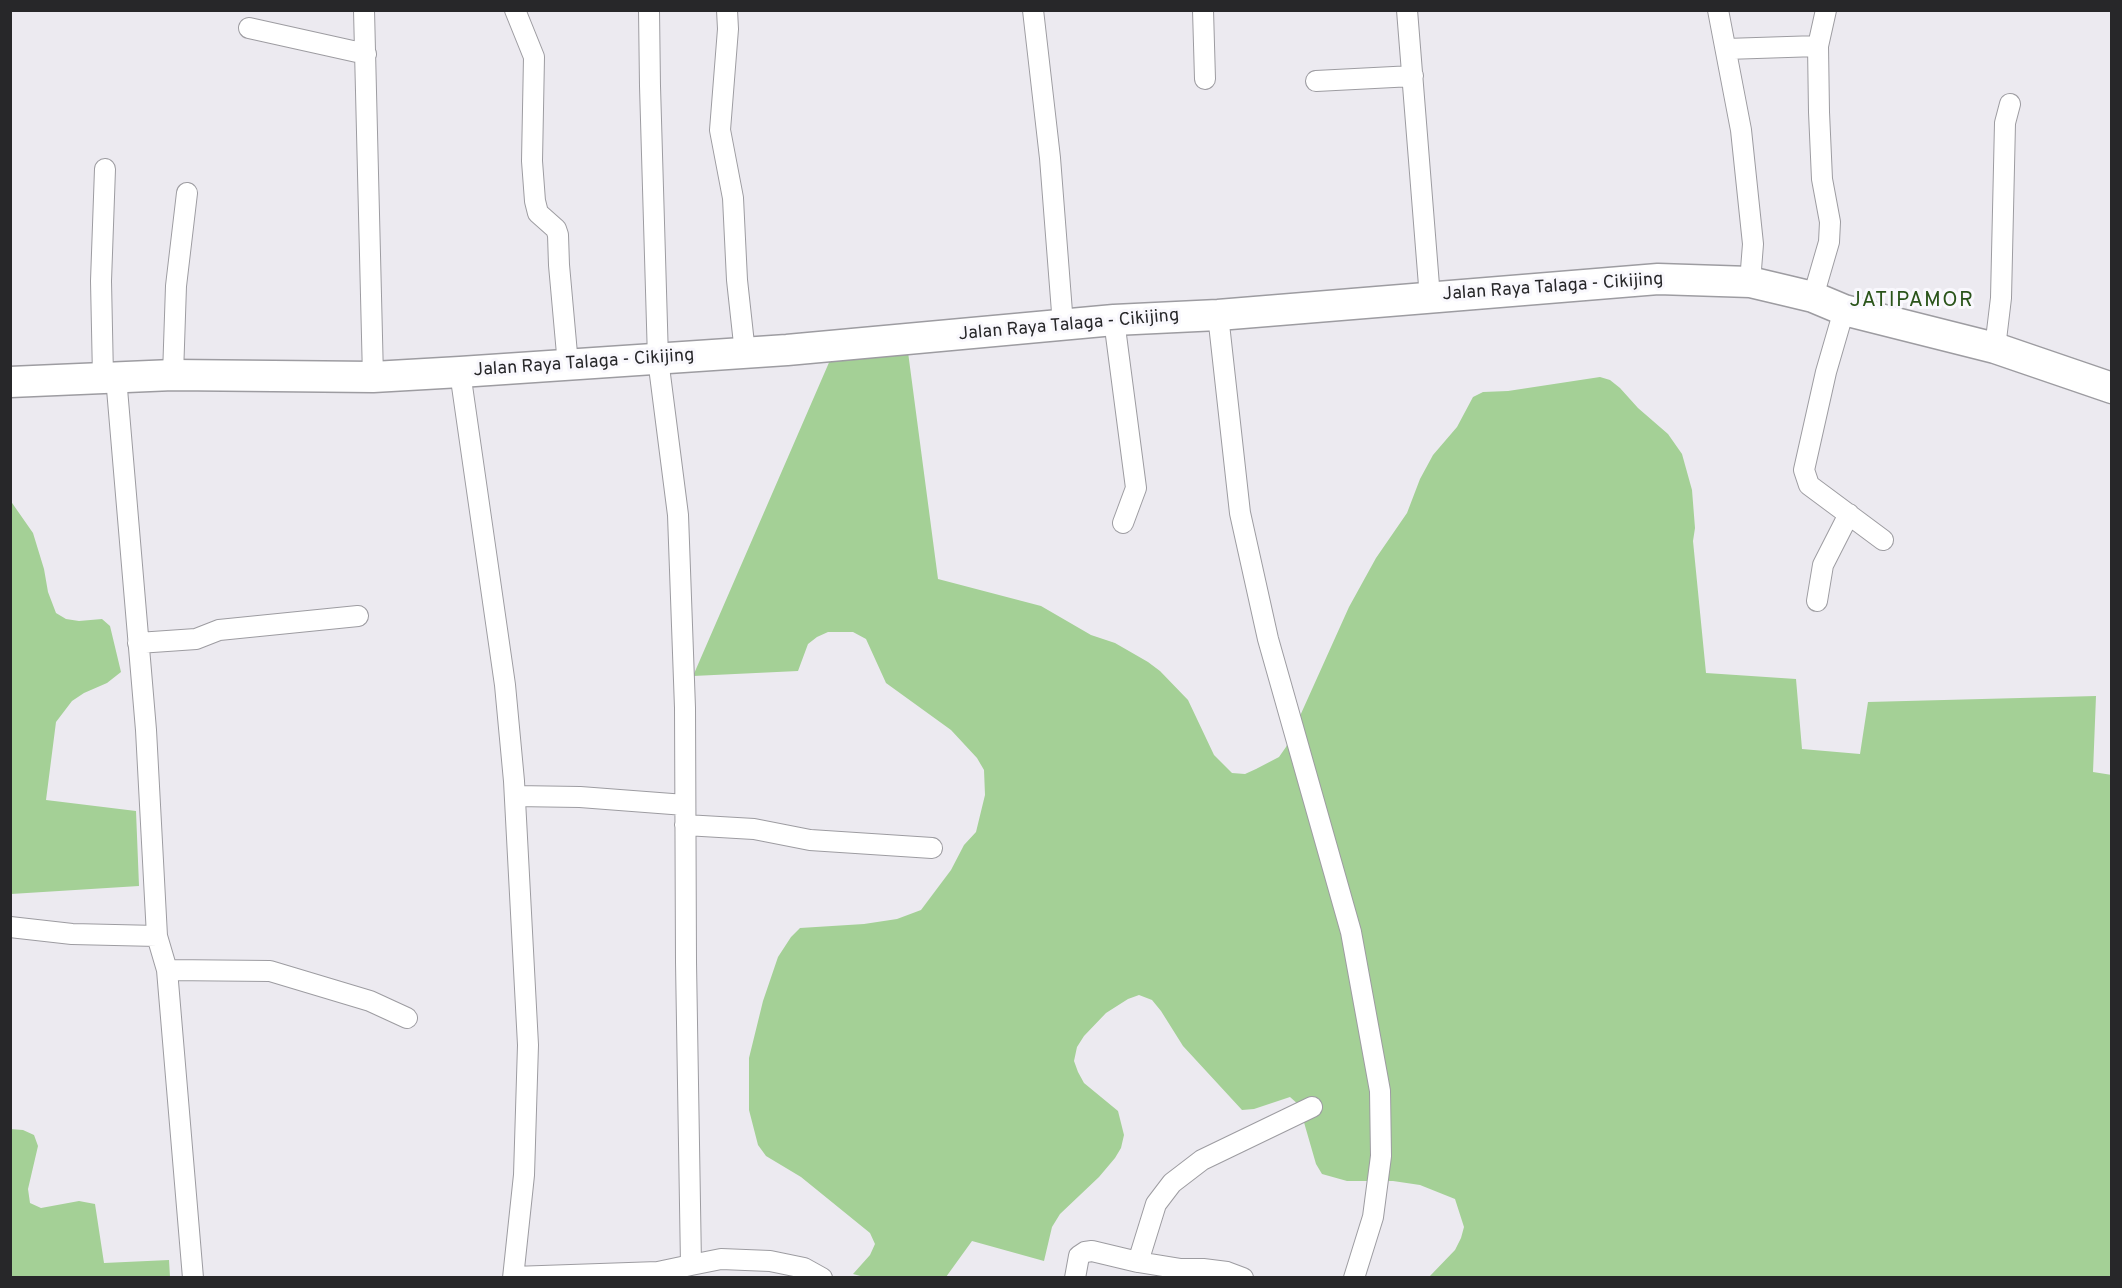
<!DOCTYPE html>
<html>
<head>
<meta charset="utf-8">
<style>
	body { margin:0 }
	#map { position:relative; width:2122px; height:1288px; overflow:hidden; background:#eceaf0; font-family:Overpass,sans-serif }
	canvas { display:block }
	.frame { position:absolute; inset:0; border:12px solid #272729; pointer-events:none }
</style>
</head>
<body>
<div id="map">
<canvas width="2122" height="1288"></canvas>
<div class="frame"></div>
</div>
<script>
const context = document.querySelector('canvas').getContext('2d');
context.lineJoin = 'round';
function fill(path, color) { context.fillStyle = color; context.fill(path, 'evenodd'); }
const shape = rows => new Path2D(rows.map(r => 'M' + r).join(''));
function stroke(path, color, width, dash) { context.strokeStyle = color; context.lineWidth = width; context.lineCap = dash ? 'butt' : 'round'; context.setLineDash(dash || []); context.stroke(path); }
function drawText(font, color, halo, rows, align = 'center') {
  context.font = font + ' Overpass,sans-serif'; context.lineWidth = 6; context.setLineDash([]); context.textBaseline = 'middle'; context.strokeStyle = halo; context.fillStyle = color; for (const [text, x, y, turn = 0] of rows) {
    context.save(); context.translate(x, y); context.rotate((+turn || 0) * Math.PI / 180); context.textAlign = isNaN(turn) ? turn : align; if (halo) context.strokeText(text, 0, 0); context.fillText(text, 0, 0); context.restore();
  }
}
fill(shape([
	[834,351,908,352,938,579,1041,606,1091,635,1115,643,1148,662,1160,671,1188,700,1214,755,1232,773,1245,774,1256,769,1279,757,1286,747,1349,607,1376,558,1407,513,1420,479,1433,455,1457,427,1473,397,1483,392,1508,391,1600,377,1610,380,1620,388,1638,408,1668,434,1682,454,1692,490,1695,528,1693,541,1706,673,1796,679,1802,749,1860,754,1868,702,2096,696,2093,772,2112,775,2111,1277,1429,1277,1455,1250,1461,1238,1464,1227,1455,1199,1420,1185,1393,1181,1347,1181,1322,1174,1316,1164,1299,1105,1290,1097,1254,1109,1242,1110,1183,1046,1161,1011,1152,1000,1139,995,1128,999,1106,1013,1084,1036,1077,1047,1074,1061,1078,1072,1084,1083,1118,1111,1124,1135,1121,1148,1115,1158,1099,1177,1060,1214,1052,1227,1044,1261,972,1241,946,1277,868,1278,853,1274,870,1255,875,1244,870,1233,801,1177,766,1156,758,1145,749,1110,749,1058,763,1001,778,957,791,937,800,928,864,924,897,919,921,910,951,870,964,845,976,832,985,795,984,770,977,758,951,730,886,683,866,639,853,632,828,632,817,637,808,644,798,671,693,676],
	[10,500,33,533,44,569,48,592,56,613,66,619,79,621,102,619,110,626,121,672,107,683,84,693,72,701,56,722,46,800,136,811,139,886,11,894],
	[10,1129,23,1130,34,1135,38,1146,28,1189,30,1203,41,1208,79,1201,95,1204,104,1263,169,1260,170,1277,11,1277]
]), '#a4d096');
const minor = shape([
	[364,10,373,377],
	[515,10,534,57,532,161,535,201,538,213,556,229,558,235,559,265,568,365],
	[727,10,728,29,720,130,733,198,737,280,745,353],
	[1033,10,1050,158,1063,325],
	[1203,10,1205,79],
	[1407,10,1430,298],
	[1718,10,1741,130,1753,244,1750,282],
	[249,28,366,54],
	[1726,49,1818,46],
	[1316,81,1413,76],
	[1813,297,1829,242,1830,222,1822,179,1819,112,1818,46,1826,10],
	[1844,310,1826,372,1804,470,1809,485,1883,540],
	[1218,315,1240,513,1268,639,1351,932,1380,1091,1381,1156,1373,1217,1354,1278],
	[1114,320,1136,488,1123,523],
	[1995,348,2001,298,2005,123,2010,104],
	[460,372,505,685,514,781,528,1045,524,1175,513,1278],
	[173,375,176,286,187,193],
	[103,377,101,281,105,169],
	[116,377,146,730,157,936,167,970,193,1278],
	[1817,601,1823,565,1849,514],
	[138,643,196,639,219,630,358,616],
	[515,796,580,797,685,805],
	[685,825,754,829,810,840,932,848],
	[10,927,72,934,157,936],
	[167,970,270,971,370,1001,407,1018],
	[1138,1262,1181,1269,1203,1269,1227,1272,1243,1278],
	[691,1265,721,1259,770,1261,804,1268,822,1278],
	[513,1277,658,1272,691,1265,686,962,685,708,678,515,658,359,650,86,649,10],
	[1075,1278,1079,1256,1085,1252,1092,1251,1138,1262,1156,1204,1172,1183,1202,1160,1312,1107]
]);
const primary = shape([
	[10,382,173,375,373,377,460,372,787,350,1114,320,1218,315,1658,279,1750,282,1788,291,1813,297,1844,310,1995,348,2112,388]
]);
stroke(minor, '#9d9ca1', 22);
stroke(primary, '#9d9ca1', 33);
stroke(minor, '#fff', 20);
stroke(primary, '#fff', 30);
drawText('18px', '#272729', '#f9f8fd', [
	["Jalan Raya Talaga - Cikijing",1553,288,-4],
	["Jalan Raya Talaga - Cikijing",1069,326,-5],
	["Jalan Raya Talaga - Cikijing",584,364,-4]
]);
context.letterSpacing = '1.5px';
drawText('21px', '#2a541a', '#f9f8fd', [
	["JATIPAMOR",1912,302]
]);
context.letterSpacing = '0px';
</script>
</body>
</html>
